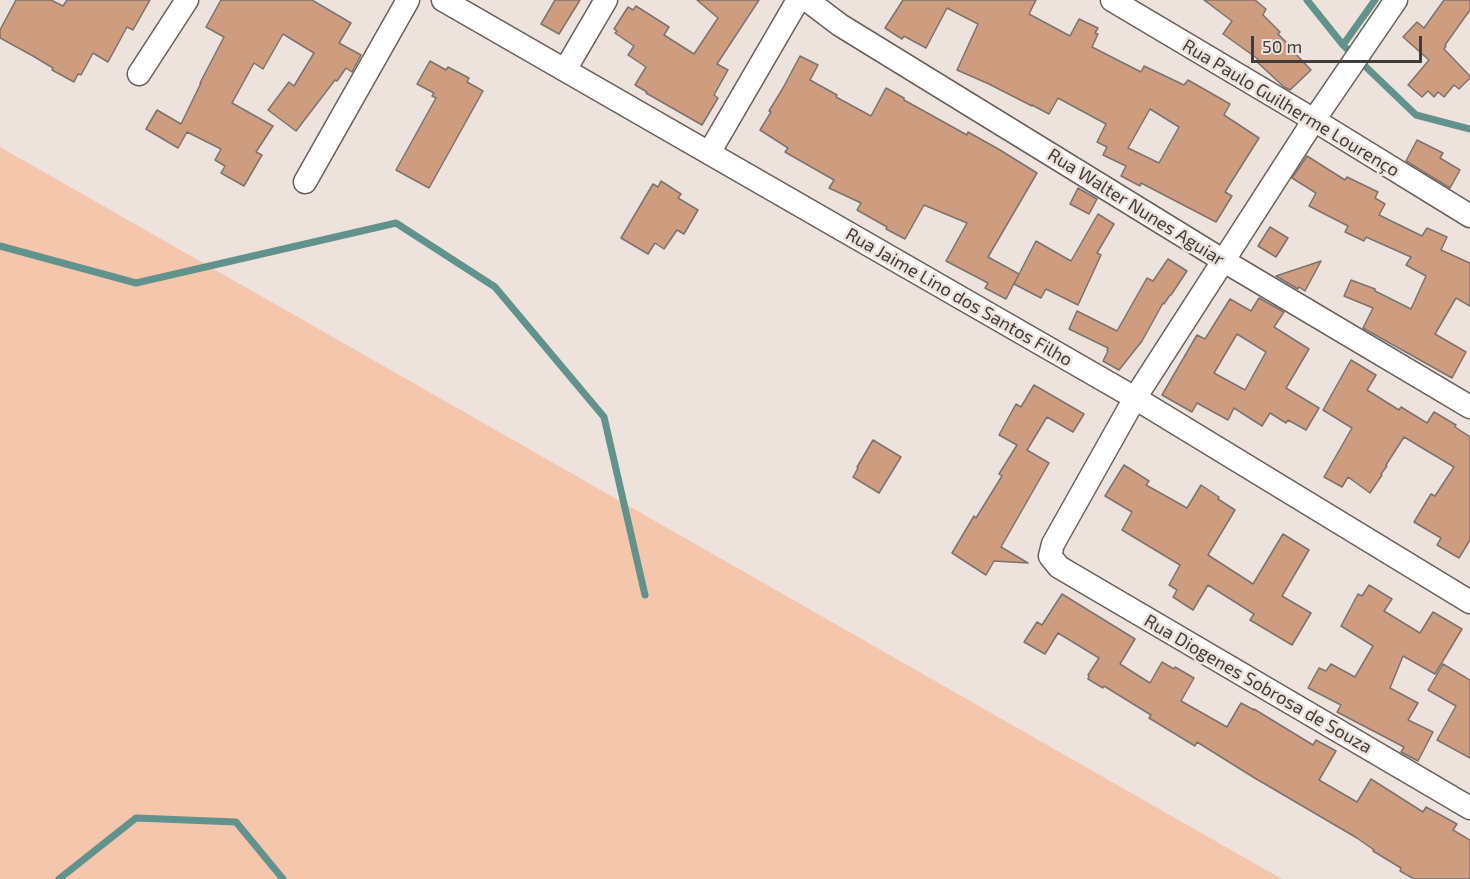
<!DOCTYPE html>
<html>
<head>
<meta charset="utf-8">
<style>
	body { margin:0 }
	#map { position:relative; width:1470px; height:879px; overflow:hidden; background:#ede2dc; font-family:"Exo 2",sans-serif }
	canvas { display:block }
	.scale { position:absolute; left:1251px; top:36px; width:171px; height:27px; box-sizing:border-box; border:3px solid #403c39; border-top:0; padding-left:8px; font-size:18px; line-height:21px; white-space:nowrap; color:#403c39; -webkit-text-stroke:4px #ede2dc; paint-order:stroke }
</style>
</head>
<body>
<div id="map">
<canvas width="1470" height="879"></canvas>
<div class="scale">50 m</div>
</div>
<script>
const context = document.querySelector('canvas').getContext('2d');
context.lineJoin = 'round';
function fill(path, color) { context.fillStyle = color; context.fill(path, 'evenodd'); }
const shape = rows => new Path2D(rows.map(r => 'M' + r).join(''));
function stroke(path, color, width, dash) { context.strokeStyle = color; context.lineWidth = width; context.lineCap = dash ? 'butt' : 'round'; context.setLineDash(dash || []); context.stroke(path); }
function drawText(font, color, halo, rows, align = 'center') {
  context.font = font + ' "Exo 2",sans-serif'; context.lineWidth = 5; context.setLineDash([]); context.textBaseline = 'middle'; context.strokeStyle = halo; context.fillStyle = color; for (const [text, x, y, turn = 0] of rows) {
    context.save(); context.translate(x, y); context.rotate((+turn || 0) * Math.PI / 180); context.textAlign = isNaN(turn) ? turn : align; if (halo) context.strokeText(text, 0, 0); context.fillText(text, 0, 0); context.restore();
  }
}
fill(shape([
	[0,147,1282,879,0,879]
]), '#f4c6ab');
stroke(shape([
	[1307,0,1343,45,1416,115,1470,129],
	[1343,45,1375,0],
	[0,246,136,283,396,223,495,287,604,417,645,595],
	[59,879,136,818,236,822,283,879]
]), '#61928c', 7);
const building = shape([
	[16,0,51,0,63,6,67,0,150,0,133,30,127,27,108,62,93,53,81,75,78,74,74,82,52,70,53,68,33,56,0,38,0,30,16,0],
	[221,0,312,0,351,23,339,43,361,55,352,72,346,68,337,81,335,80,296,131,268,110,289,82,294,86,314,53,283,34,263,69,254,63,232,103,273,126,256,152,262,155,244,186,221,173,225,166,215,160,221,149,187,132,178,148,146,129,157,110,181,124,201,83,200,83,224,37,206,27,221,0],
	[555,0,580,0,559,34,541,24,555,0],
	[697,0,759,0,717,64,728,70,714,95,718,98,702,125,646,93,647,92,635,85,646,67,628,55,634,46,615,33,617,31,614,29,628,7,633,10,636,6,669,27,664,35,694,54,718,18,697,0],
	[903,0,1036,0,1029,14,1070,36,1079,19,1098,28,1095,33,1098,34,1092,47,1141,72,1144,66,1184,85,1188,80,1230,104,1224,115,1259,138,1225,192,1232,196,1216,222,1141,183,1140,186,1121,176,1126,166,1103,155,1107,147,1097,142,1106,124,1058,98,1049,114,1032,105,1032,106,989,84,957,70,978,24,947,8,926,48,904,36,902,39,885,28,903,0],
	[1150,109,1179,127,1159,163,1128,148,1150,109],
	[1204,0,1255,0,1266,9,1263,15,1280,32,1278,34,1290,46,1289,47,1311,70,1290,90,1284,87,1256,61,1258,59,1223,34,1232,21,1204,0],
	[1444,0,1470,0,1470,10,1445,45,1446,46,1444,49,1470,76,1470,78,1459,89,1454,85,1444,97,1438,92,1434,97,1428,91,1422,97,1408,85,1429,60,1403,37,1417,22,1424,28,1444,0],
	[800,56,818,65,810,80,837,95,836,97,871,116,886,88,904,98,904,100,967,135,968,132,1000,150,1037,173,988,257,1019,274,1006,299,985,288,988,283,946,261,967,223,924,205,905,239,886,229,887,227,857,210,861,203,829,188,834,180,785,152,788,148,760,130,771,112,769,111,783,88,800,56],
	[430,61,446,70,448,67,469,78,467,82,483,91,429,188,396,170,436,98,432,96,434,93,417,84,430,61],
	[1417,140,1443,153,1440,158,1460,170,1450,188,1406,161,1417,140],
	[1307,156,1345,180,1347,177,1378,192,1375,198,1385,204,1379,215,1422,236,1427,228,1447,237,1441,250,1470,263,1470,306,1456,298,1435,334,1466,352,1452,378,1363,328,1373,308,1344,296,1351,280,1375,289,1375,291,1411,309,1426,276,1406,265,1411,257,1366,237,1364,241,1345,232,1348,226,1309,206,1316,193,1292,178,1307,156],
	[661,181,681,194,678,198,698,210,684,234,677,230,664,249,655,243,648,254,621,238,653,184,658,187,661,181],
	[1078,188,1097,199,1089,214,1070,204,1078,188],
	[1098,214,1114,224,1097,253,1101,255,1078,305,1046,289,1041,298,1014,284,1036,241,1071,261,1098,214],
	[1270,227,1288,238,1276,257,1258,246,1270,227],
	[1168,259,1187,271,1171,295,1170,295,1164,304,1163,303,1142,341,1119,370,1103,361,1108,351,1107,350,1108,348,1069,329,1077,311,1117,331,1147,278,1153,281,1168,259],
	[1321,261,1305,291,1299,287,1298,289,1276,276,1321,261],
	[1259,298,1284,312,1274,327,1309,349,1286,388,1319,408,1306,430,1288,420,1286,423,1270,413,1262,426,1234,408,1228,420,1197,403,1192,412,1162,395,1197,335,1205,339,1230,299,1251,311,1259,298],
	[1237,334,1266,352,1245,390,1214,373,1237,334],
	[1351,360,1376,375,1367,390,1399,410,1401,407,1427,423,1434,412,1456,425,1455,427,1470,437,1470,540,1459,558,1437,545,1441,538,1414,522,1431,494,1435,496,1454,467,1404,437,1386,465,1387,466,1381,474,1382,475,1370,493,1348,477,1342,487,1324,477,1352,428,1323,410,1351,360],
	[1034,385,1084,414,1073,432,1047,417,1027,450,1049,463,1001,547,1028,563,994,561,986,575,952,553,974,516,976,518,1002,476,999,474,1017,445,999,435,1016,404,1021,407,1034,385],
	[873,440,901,457,879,493,853,477,858,468,857,467,873,440],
	[1124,465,1149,481,1146,485,1187,508,1201,485,1219,497,1218,499,1235,510,1208,555,1253,584,1283,534,1309,550,1282,596,1311,613,1292,645,1250,620,1254,614,1208,585,1193,610,1173,597,1177,590,1169,585,1180,565,1122,530,1132,512,1105,496,1124,465],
	[1369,585,1392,599,1384,611,1420,633,1433,612,1462,629,1435,674,1403,656,1390,688,1418,703,1408,720,1433,732,1418,761,1401,752,1404,747,1337,712,1341,705,1308,688,1319,668,1326,671,1331,664,1355,677,1373,646,1341,626,1358,594,1362,596,1369,585],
	[1062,594,1135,639,1120,664,1150,683,1162,662,1174,669,1175,667,1194,678,1181,701,1227,727,1241,703,1254,710,1254,709,1313,745,1316,740,1336,751,1319,780,1357,802,1371,779,1423,812,1426,807,1457,824,1453,830,1470,840,1470,879,1414,879,1400,871,1401,868,1373,851,1374,850,1357,838,1253,777,1197,742,1195,746,1149,718,1151,715,1104,686,1103,688,1088,679,1089,676,1088,675,1099,658,1058,633,1045,654,1024,642,1037,622,1042,625,1062,594],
	[1443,664,1470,680,1470,758,1437,740,1456,706,1428,690,1443,664]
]);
fill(building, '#ce9c7e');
stroke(building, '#7c736e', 1.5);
const minor = shape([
	[443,0,1135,398,1470,602],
	[807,0,840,25,1224,261,1470,407],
	[1112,0,1314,120,1470,216],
	[1396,0,1314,120,1135,398,1053,544,1050,556,1059,567,1470,808],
	[565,70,606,0],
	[139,74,187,0],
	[709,153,798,0],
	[305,182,408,0]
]);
stroke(minor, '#69605b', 25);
stroke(minor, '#fff', 22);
drawText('18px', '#403c39', '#ede2dc', [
	["Rua Paulo Guilherme Lourenço",1291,108,31],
	["Rua Walter Nunes Aguiar",1136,207,32],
	["Rua Jaime Lino dos Santos Filho",959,297,30],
	["Rua Diogenes Sobrosa de Souza",1258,684,30]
]);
</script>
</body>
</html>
